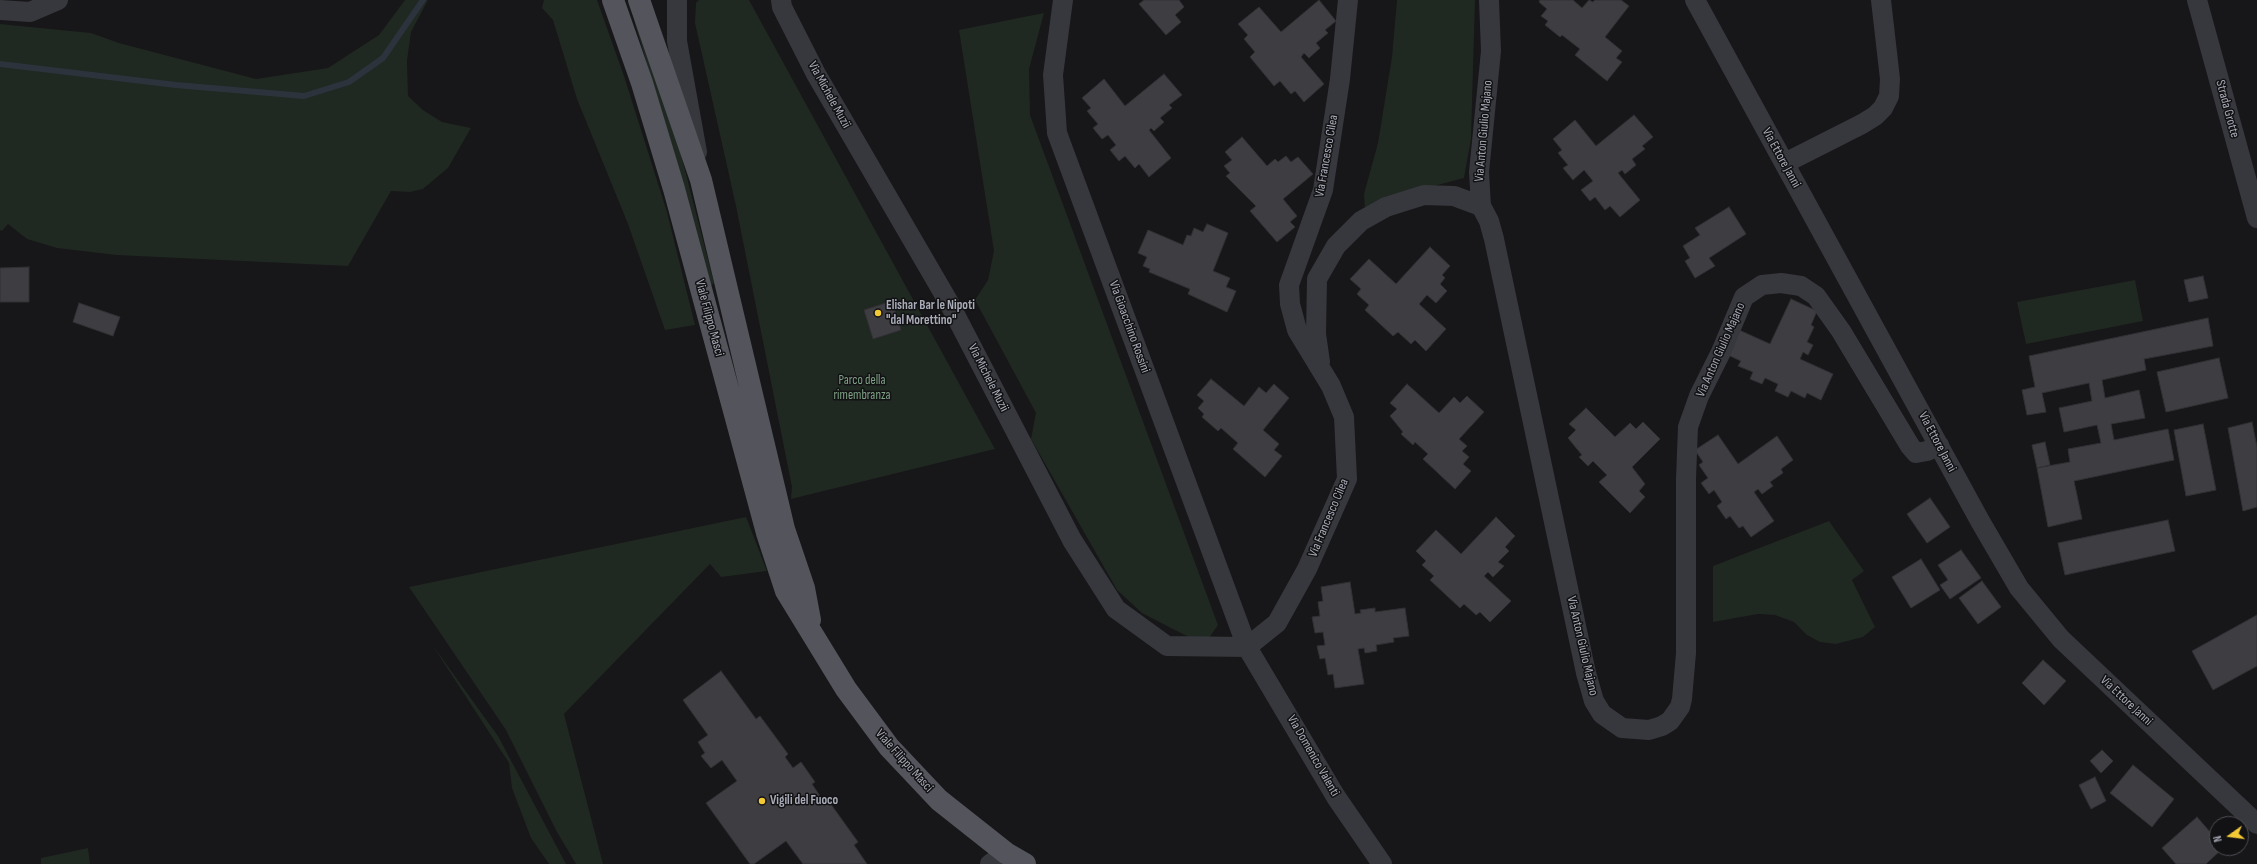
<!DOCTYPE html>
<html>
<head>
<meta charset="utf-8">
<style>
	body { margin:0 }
	#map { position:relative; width:2257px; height:864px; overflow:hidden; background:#171618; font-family:"Sofia Sans Condensed",sans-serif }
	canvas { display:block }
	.north { position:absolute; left:2209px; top:816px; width:40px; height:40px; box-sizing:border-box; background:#121113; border:1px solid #4e4f55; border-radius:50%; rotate:256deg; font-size:11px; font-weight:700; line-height:16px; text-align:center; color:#a8abb8 }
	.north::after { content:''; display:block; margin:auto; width:14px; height:18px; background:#f2c935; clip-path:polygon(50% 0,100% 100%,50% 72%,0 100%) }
</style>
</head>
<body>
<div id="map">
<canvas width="2257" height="864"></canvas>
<div class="north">N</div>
</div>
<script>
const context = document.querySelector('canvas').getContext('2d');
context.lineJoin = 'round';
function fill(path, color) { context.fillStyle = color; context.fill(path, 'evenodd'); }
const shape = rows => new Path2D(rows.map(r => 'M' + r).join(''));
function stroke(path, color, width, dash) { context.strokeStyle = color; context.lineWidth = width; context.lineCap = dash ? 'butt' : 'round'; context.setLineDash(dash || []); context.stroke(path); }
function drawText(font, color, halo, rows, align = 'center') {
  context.font = font + ' "Sofia Sans Condensed",sans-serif'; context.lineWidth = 3; context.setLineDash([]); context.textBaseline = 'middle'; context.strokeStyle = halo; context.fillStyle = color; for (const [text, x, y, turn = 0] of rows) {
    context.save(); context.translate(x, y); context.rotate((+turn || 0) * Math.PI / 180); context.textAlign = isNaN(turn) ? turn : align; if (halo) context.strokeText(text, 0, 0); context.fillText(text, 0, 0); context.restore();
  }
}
fill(shape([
	[405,0,428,0,411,32,407,61,408,96,423,110,442,122,471,128,448,168,436,178,423,189,410,192,391,191,348,266,116,255,57,248,27,239,8,224,2,231,0,230,0,24,91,33,119,43,256,79,328,68,379,35],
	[544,0,597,0,624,76,667,212,695,325,665,330,628,224,577,99,553,20,542,8],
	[699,0,749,0,995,449,791,499,792,487,736,206,695,23,696,3],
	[1397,0,1475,0,1471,139,1464,178,1400,195,1365,212,1364,194,1378,143,1392,57],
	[634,12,678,143,714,283,707,289,675,156,635,24],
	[1044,13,1029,69,1030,115,1218,625,1209,638,1202,639,1187,636,1169,627,1142,613,1117,590,1031,439,1036,413,975,300,988,280,994,251,959,30],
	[2135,280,2143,321,2026,344,2017,302],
	[746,517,767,571,721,577,710,564,564,714,603,864,576,864,557,832,506,730,409,587],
	[1829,521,1864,571,1852,580,1875,627,1863,637,1836,644,1820,642,1807,635,1794,622,1775,615,1758,614,1713,622,1713,566],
	[431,643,498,736,566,864,549,864,531,838,512,788,509,763],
	[88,848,90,864,41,864,41,858]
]), '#202822');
stroke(shape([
	[0,64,176,85,304,96,349,82,383,58,423,0]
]), '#2c333c', 6);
const building = shape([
	[1144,0,1179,0,1184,7,1175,15,1181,22,1166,35,1139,4,1144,0],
	[1319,0,1336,21,1325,30,1328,33,1316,43,1320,48,1309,58,1304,53,1301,57,1324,84,1304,102,1295,91,1291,94,1280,81,1274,86,1250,57,1255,52,1244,39,1248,35,1238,24,1259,7,1281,32,1319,0],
	[1540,0,1573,0,1582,8,1589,0,1593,2,1595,0,1621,0,1629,6,1605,37,1622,51,1616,58,1622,62,1607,81,1575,55,1580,49,1562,35,1560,37,1545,25,1548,21,1541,16,1547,9,1539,2,1540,0],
	[1164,74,1182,95,1169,105,1172,108,1160,118,1164,122,1154,131,1151,128,1149,130,1171,158,1149,177,1139,164,1135,168,1125,156,1119,161,1110,150,1116,145,1108,135,1102,139,1093,128,1098,124,1087,111,1091,108,1082,98,1104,79,1125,106,1164,74],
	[1634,115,1653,137,1642,146,1645,149,1632,159,1636,165,1625,174,1622,170,1618,173,1640,200,1620,217,1610,206,1605,210,1595,197,1590,201,1581,190,1593,181,1584,170,1573,180,1563,168,1568,165,1558,153,1562,150,1553,139,1575,120,1596,146,1634,115],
	[1242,137,1267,166,1275,159,1278,162,1286,156,1291,162,1298,157,1313,174,1283,199,1297,216,1290,222,1295,227,1277,242,1250,211,1256,206,1226,176,1230,173,1224,166,1232,160,1225,152,1242,137],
	[1729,207,1746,234,1709,258,1715,266,1695,278,1685,261,1690,258,1683,246,1700,235,1695,228,1729,207],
	[1207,224,1228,233,1213,271,1230,278,1226,287,1236,291,1227,312,1188,294,1190,289,1149,272,1150,269,1143,266,1147,257,1138,253,1148,230,1183,245,1187,235,1191,236,1194,228,1203,232,1207,224],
	[1430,247,1450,266,1442,275,1445,278,1440,284,1447,291,1436,303,1427,295,1419,304,1446,329,1426,351,1415,340,1411,344,1398,332,1393,336,1365,310,1369,305,1357,294,1361,289,1350,279,1369,259,1396,284,1430,247],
	[29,267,29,302,0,302,0,268,29,267],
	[2203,276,2208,298,2189,302,2184,280,2203,276],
	[1791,299,1817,311,1811,325,1814,327,1807,342,1813,345,1808,355,1803,352,1800,359,1833,374,1821,400,1807,393,1805,398,1791,391,1788,397,1775,391,1778,384,1765,378,1762,384,1750,379,1753,372,1738,366,1741,361,1728,355,1739,330,1770,344,1791,299],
	[892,301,901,330,873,339,864,310,892,301],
	[79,303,120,317,113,336,73,322,79,303],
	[2208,318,2213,346,2144,359,2146,370,2102,380,2105,398,2139,390,2145,418,2111,424,2114,440,2168,429,2174,460,2074,481,2082,519,2048,527,2037,468,2070,462,2068,449,2101,443,2097,425,2064,432,2059,408,2092,401,2089,383,2042,393,2046,412,2027,415,2022,390,2035,387,2029,356,2208,318],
	[2219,358,2228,398,2166,412,2157,372,2219,358],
	[1211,379,1244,406,1259,387,1266,393,1274,384,1289,398,1263,430,1279,444,1274,450,1282,456,1265,477,1233,449,1238,443,1221,428,1218,431,1202,417,1204,414,1198,408,1204,401,1197,395,1211,379],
	[1407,384,1439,413,1454,397,1460,403,1467,396,1484,412,1459,439,1467,446,1462,451,1469,457,1463,464,1471,471,1455,489,1423,459,1428,454,1415,442,1413,445,1401,434,1403,432,1390,416,1397,409,1390,403,1407,384],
	[1586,408,1615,437,1630,423,1636,429,1643,422,1660,439,1632,467,1645,484,1639,491,1645,497,1630,513,1599,482,1607,475,1593,461,1588,466,1579,457,1582,455,1568,438,1576,430,1569,424,1586,408],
	[2252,422,2257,447,2257,507,2243,511,2228,428,2252,422],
	[2203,424,2216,490,2186,496,2174,430,2203,424],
	[1718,435,1738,464,1777,436,1793,460,1781,469,1783,473,1770,482,1773,486,1762,494,1758,489,1754,492,1774,521,1751,537,1743,526,1739,528,1730,516,1726,519,1717,506,1722,502,1714,490,1709,494,1701,483,1708,478,1699,465,1703,462,1695,450,1718,435],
	[2045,442,2050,465,2037,468,2032,445,2045,442],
	[1930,498,1950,527,1927,543,1907,514,1930,498],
	[1496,517,1515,536,1505,547,1509,551,1498,562,1504,566,1493,577,1488,572,1484,576,1511,601,1490,622,1480,612,1476,615,1464,604,1460,608,1430,580,1434,576,1422,565,1426,561,1416,551,1436,530,1461,554,1496,517],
	[2168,520,2175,551,2065,575,2058,543,2168,520],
	[1961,550,1981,578,1950,599,1940,585,1948,580,1938,565,1961,550],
	[1921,559,1940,590,1911,608,1892,577,1921,559],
	[1982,581,2001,607,1978,624,1959,598,1982,581],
	[1350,582,1355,614,1361,613,1360,610,1375,608,1375,612,1405,608,1409,636,1393,638,1394,642,1376,645,1377,651,1365,653,1364,648,1358,649,1364,684,1335,688,1333,674,1328,675,1325,658,1320,659,1317,646,1325,645,1323,632,1315,633,1312,617,1320,616,1318,602,1323,601,1321,587,1350,582],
	[2257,615,2257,666,2213,690,2192,651,2257,615],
	[2043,660,2066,681,2044,705,2022,683,2043,660],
	[721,671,756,719,760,716,788,754,785,757,793,768,801,762,815,782,812,784,822,799,825,796,858,842,854,845,867,864,803,864,786,841,754,864,750,864,706,803,737,781,722,760,711,768,701,756,705,753,698,742,708,735,683,700,721,671],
	[2102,750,2113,761,2101,773,2090,761,2102,750],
	[2133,765,2174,799,2152,827,2110,793,2133,765],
	[2095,777,2106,801,2091,809,2079,785,2095,777],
	[2197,817,2217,840,2217,848,2223,848,2206,864,2176,864,2162,848,2197,817]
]);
fill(building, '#3e3e42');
stroke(building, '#313034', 1);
stroke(shape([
	[677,0,677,41,697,152],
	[781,0,782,7,816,74,948,301,1072,540,1116,609,1167,646,1247,647],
	[1063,0,1053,75,1057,133,1247,647,1336,797,1382,864],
	[1489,0,1491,51,1479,172,1481,206,1489,221,1494,239,1586,673,1594,701,1602,714,1622,728,1649,730,1662,726,1670,721,1680,707,1682,699,1686,653,1686,479,1688,427,1699,396,1721,352,1744,297,1762,285,1781,283,1801,286,1816,296,1841,331,1910,446,1916,453,1927,451,1939,445],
	[1695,0,1980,521,2019,588,2061,639,2257,824],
	[2197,0,2257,218],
	[0,10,30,12,58,0],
	[1785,163,1862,124,1875,116,1883,108,1889,96,1890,79,1881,0],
	[1320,362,1316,334,1317,279,1336,246,1361,221,1386,207,1424,195,1454,196,1481,206],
	[1247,647,1277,623,1307,569,1347,479,1344,417,1331,386,1297,330,1290,304,1289,285,1323,190,1340,79,1348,0],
	[990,864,1006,853]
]), '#37383d', 20);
stroke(shape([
	[613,0,642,83,674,189,767,533,786,591,846,689,889,747,939,800,1006,853,1025,864],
	[639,0,701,180,784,529,804,588,810,620]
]), '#53545c', 22);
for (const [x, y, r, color] of [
	[878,313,4,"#f2c935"],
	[762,801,4,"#f2c935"]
]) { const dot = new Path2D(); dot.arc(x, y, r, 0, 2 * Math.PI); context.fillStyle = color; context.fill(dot); stroke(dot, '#121113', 1.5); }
drawText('13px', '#a8abb8', '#121113', [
	["Via Michele Muzii",829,95,61],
	["Strada Grotte",2227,109,75],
	["Via Anton Giulio Majano",1484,131,-85],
	["Via Francesco Cilea",1327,156,-80],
	["Via Ettore Janni",1781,158,61],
	["Viale Filippo Masci",709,318,75],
	["Via Gioacchino Rossini",1129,327,70],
	["Via Anton Giulio Majano",1721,350,-66],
	["Via Michele Muzii",988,378,63],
	["Via Ettore Janni",1937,442,62],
	["Via Francesco Cilea",1329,518,-67],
	["Via Anton Giulio Majano",1582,646,77],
	["Via Ettore Janni",2126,701,43],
	["Via Domenico Valenti",1313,756,60],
	["Viale Filippo Masci",904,761,48]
]);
drawText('bold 13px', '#a8abb8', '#121113', [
	["Elishar Bar le Nipoti",886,306],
	["\"dal Morettino\"",886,321],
	["Vigili del Fuoco",770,801]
], 'left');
drawText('13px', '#7fa386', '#121113', [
	["Parco della",862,381],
	["rimembranza",862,396]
]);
</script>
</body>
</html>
